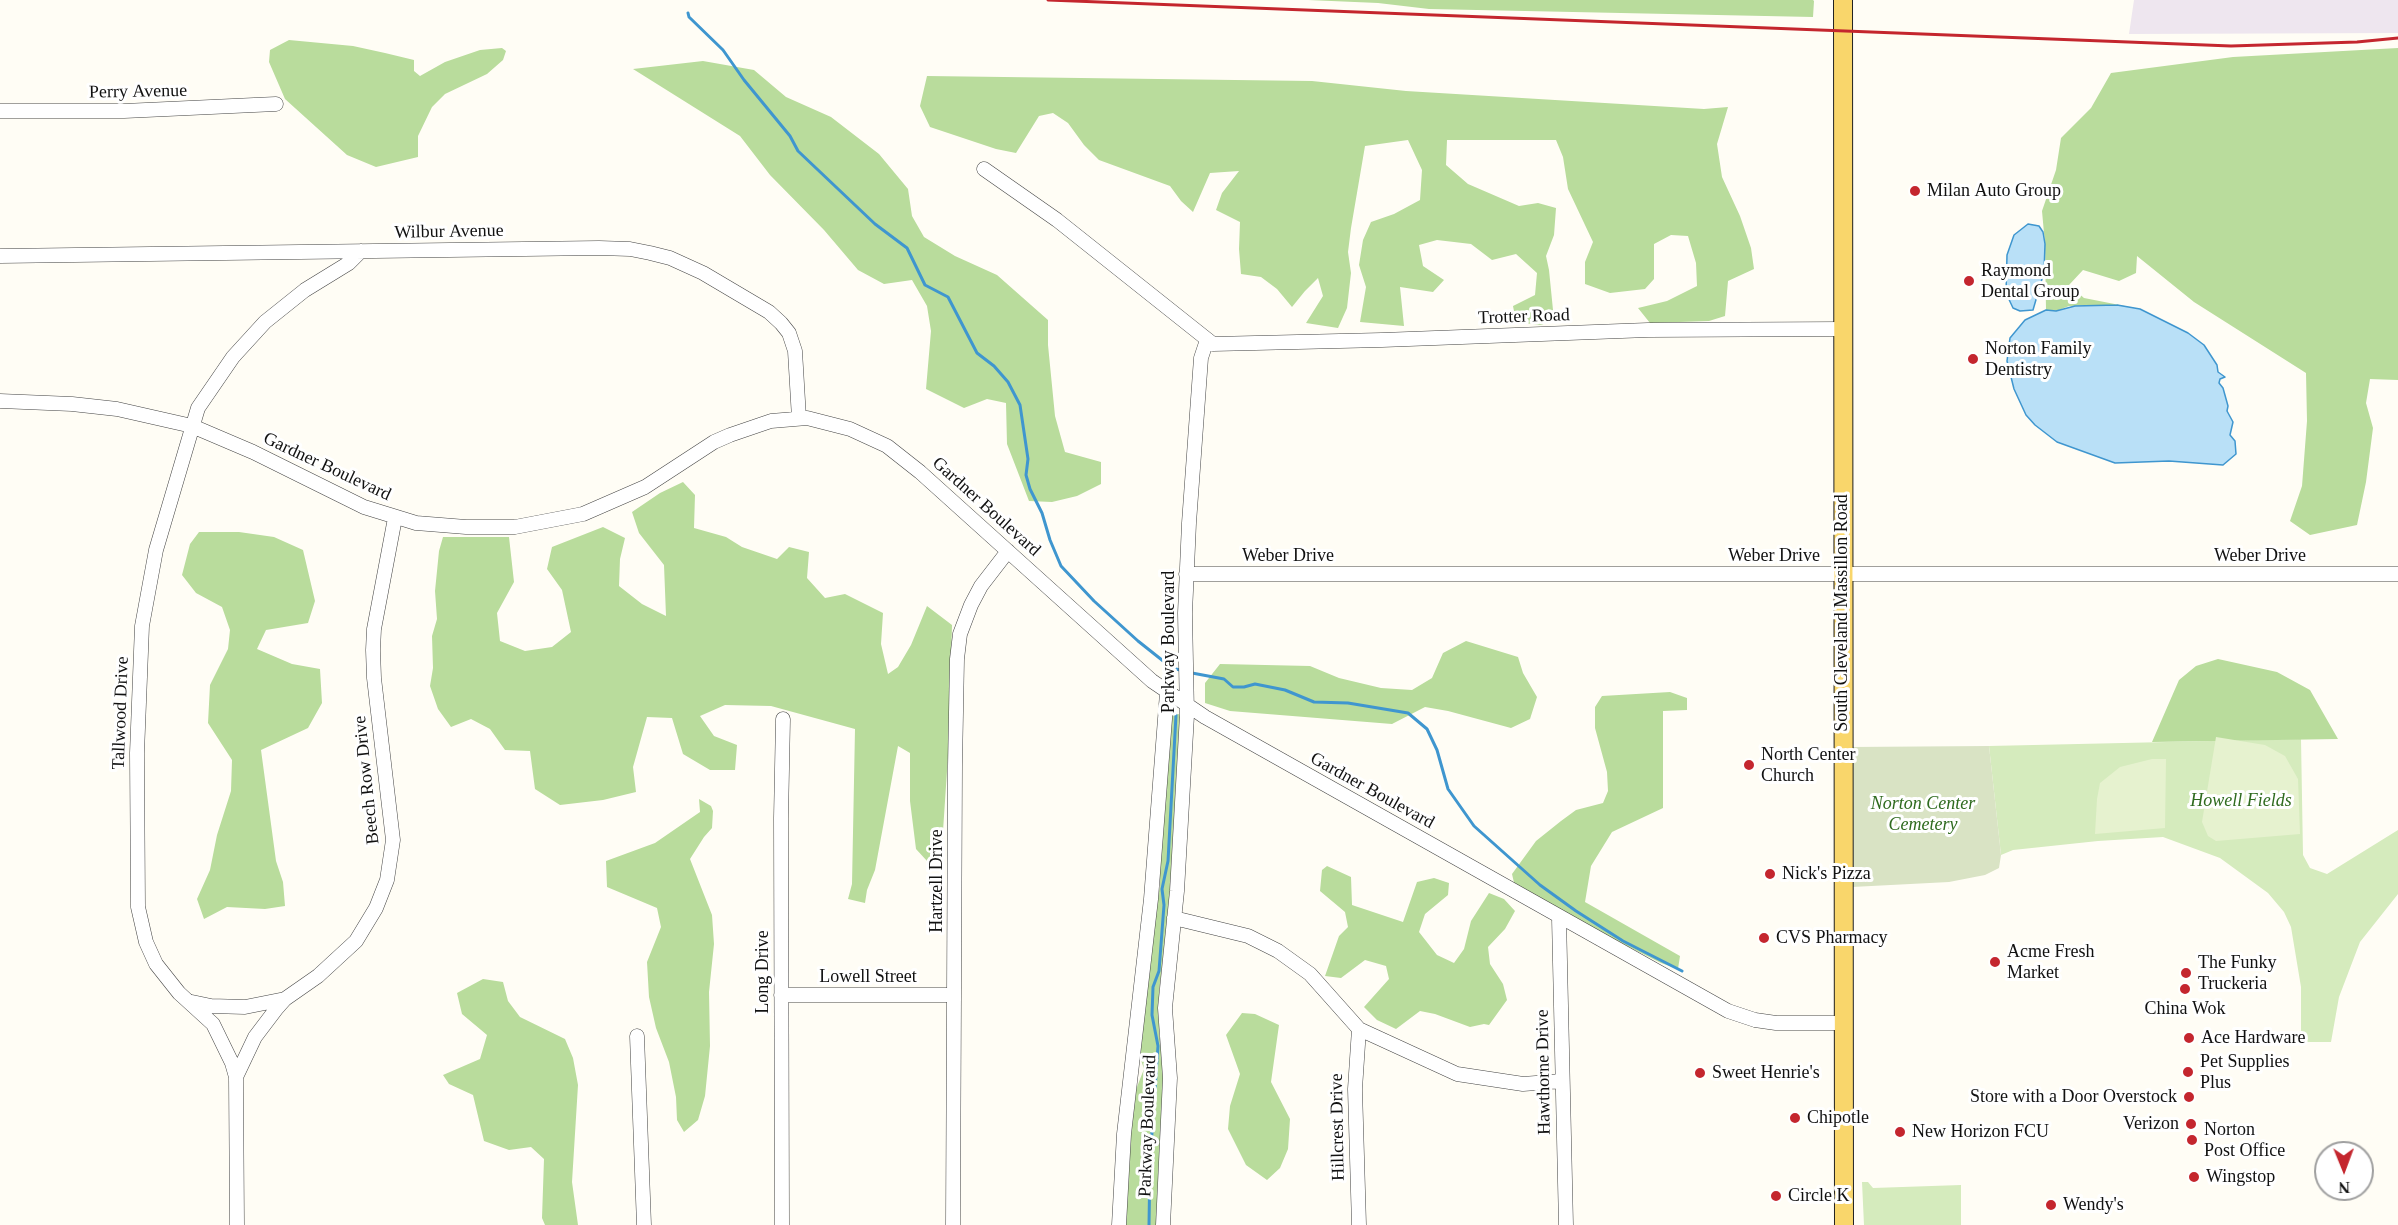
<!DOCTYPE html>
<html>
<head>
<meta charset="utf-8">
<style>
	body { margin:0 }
	#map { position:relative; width:2398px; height:1225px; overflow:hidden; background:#fffdf5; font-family:"Times New Roman",serif }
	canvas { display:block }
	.north { position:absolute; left:2314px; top:1141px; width:60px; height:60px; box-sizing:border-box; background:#fff; border:2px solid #a0a0a0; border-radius:50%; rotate:179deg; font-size:16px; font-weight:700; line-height:24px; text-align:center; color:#111 }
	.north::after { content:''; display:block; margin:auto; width:21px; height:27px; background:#c4262e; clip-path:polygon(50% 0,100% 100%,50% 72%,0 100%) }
</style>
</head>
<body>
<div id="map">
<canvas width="2398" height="1225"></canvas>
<div class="north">N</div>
</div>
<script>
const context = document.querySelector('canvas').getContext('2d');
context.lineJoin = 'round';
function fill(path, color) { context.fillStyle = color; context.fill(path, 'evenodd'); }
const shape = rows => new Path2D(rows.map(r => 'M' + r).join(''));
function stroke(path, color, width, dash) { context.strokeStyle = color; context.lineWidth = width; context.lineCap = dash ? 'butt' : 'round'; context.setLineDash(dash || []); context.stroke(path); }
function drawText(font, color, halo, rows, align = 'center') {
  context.font = font + ' "Times New Roman",serif'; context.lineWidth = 6; context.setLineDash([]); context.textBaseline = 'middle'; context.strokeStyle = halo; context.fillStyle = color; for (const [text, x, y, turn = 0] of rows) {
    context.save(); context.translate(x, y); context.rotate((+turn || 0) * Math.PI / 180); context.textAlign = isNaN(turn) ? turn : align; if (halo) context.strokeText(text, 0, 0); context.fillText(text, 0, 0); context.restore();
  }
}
fill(shape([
	[2134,0,2398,0,2398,33,2129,34]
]), '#eee6ef');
fill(shape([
	[2301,739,2303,855,2310,868,2327,874,2398,830,2398,894,2360,942,2339,997,2331,1042,2301,1042,2301,987,2291,927,2284,912,2268,893,2220,858,2163,837,2098,841,2013,850,2001,855,1989,746],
	[1862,1182,1868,1182,1873,1188,1961,1185,1961,1225,1864,1225]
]), '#d5ebbd');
fill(shape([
	[1308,0,1813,0,1814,1,1813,17,1429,9,1378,3],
	[289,40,353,46,385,53,414,60,414,71,420,76,445,62,480,50,502,48,506,51,503,60,487,74,445,94,432,107,418,136,418,157,376,167,347,155,285,99,269,62,270,50],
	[2398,48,2398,380,2370,379,2366,403,2373,428,2366,482,2357,525,2310,535,2290,521,2302,486,2307,421,2306,373,2194,302,2137,256,2136,273,2119,281,2083,270,2069,285,2084,298,2140,309,2094,305,2069,306,2056,311,2046,310,2045,244,2042,211,2056,170,2061,138,2091,108,2111,73,2233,57],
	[703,61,754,70,786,97,831,117,879,154,908,189,912,216,924,237,955,256,997,275,1048,320,1048,345,1055,416,1065,452,1101,462,1101,484,1077,496,1052,502,1029,501,1007,444,1006,403,987,399,964,408,926,389,931,331,927,306,912,280,884,284,858,270,824,230,770,175,740,136,633,69],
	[927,76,1312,81,1406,91,1704,109,1728,107,1717,144,1722,177,1740,216,1751,248,1754,269,1728,281,1725,316,1709,321,1650,323,1638,308,1667,301,1697,286,1696,263,1688,236,1671,235,1654,244,1654,279,1645,289,1610,293,1585,284,1585,262,1593,242,1568,189,1563,157,1556,140,1447,140,1446,165,1468,184,1519,206,1538,203,1556,208,1554,235,1546,256,1549,270,1554,320,1541,325,1516,322,1513,306,1535,295,1537,273,1516,254,1492,260,1471,244,1437,240,1419,245,1423,266,1444,280,1433,292,1400,287,1404,326,1360,322,1366,287,1359,265,1363,240,1371,222,1394,214,1420,200,1422,170,1408,140,1365,146,1351,228,1348,252,1351,273,1347,308,1338,328,1306,323,1323,296,1318,278,1305,291,1292,307,1277,289,1261,277,1241,274,1239,249,1240,222,1216,210,1222,193,1239,171,1210,173,1193,212,1181,201,1170,186,1099,160,1084,145,1068,123,1053,113,1039,116,1016,153,996,149,930,127,920,106],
	[683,482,695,495,694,528,726,537,742,547,777,559,789,547,809,552,807,578,825,598,845,594,883,613,881,644,888,674,898,667,911,645,927,606,952,625,949,741,941,861,927,861,916,849,910,801,910,753,898,746,875,870,867,890,865,903,848,899,852,884,855,729,771,706,725,705,700,716,714,736,737,745,735,770,710,770,683,754,672,718,647,717,633,767,636,792,603,800,560,805,535,789,530,751,505,750,490,729,471,719,451,727,438,709,430,686,433,668,432,636,437,619,435,591,439,551,443,537,509,537,514,582,497,613,500,641,525,651,552,647,571,632,562,590,547,569,552,547,603,527,625,538,620,559,619,586,642,604,666,616,664,565,639,533,632,512,660,493],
	[199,532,239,532,274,537,303,550,315,601,308,623,266,630,257,649,292,664,320,669,322,703,308,728,261,750,276,861,283,882,285,906,265,909,227,907,204,919,197,899,210,870,217,835,231,791,232,760,208,723,210,685,228,649,230,630,222,607,196,593,182,575,190,544],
	[1466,641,1518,657,1523,673,1537,697,1530,719,1511,728,1448,711,1425,707,1392,724,1230,711,1205,703,1205,683,1220,664,1310,666,1339,678,1381,688,1412,690,1432,678,1443,653],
	[2218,659,2277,672,2310,690,2338,739,2152,742,2179,680,2196,666],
	[1670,692,1687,698,1687,710,1663,711,1663,808,1612,832,1591,866,1585,902,1680,956,1678,969,1661,963,1597,931,1515,887,1512,874,1536,841,1561,821,1576,810,1603,803,1608,791,1607,772,1595,728,1595,707,1602,696],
	[1179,714,1182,724,1174,885,1159,991,1159,1035,1165,1058,1159,1225,1123,1225,1133,1097,1144,1069,1138,1051,1154,912,1160,887,1160,856,1170,716],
	[699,799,711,806,713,811,712,828,704,837,690,859,712,915,714,944,709,992,710,1046,705,1096,698,1120,684,1132,677,1120,676,1097,669,1062,656,1028,649,997,647,962,661,927,657,908,607,887,606,861,655,843,700,812],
	[1327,866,1351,877,1352,905,1403,922,1417,882,1434,878,1449,883,1448,895,1425,914,1419,932,1437,955,1454,963,1464,949,1471,921,1489,893,1504,899,1515,911,1505,929,1488,947,1490,964,1503,984,1507,1000,1489,1025,1484,1024,1470,1027,1435,1014,1420,1011,1396,1029,1377,1020,1364,1007,1389,979,1386,966,1365,960,1341,978,1325,976,1339,936,1348,927,1345,912,1320,891,1322,870],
	[483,979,503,982,508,1001,520,1017,565,1039,573,1058,578,1085,572,1182,578,1225,545,1225,542,1218,544,1159,531,1147,509,1150,484,1141,473,1095,449,1084,443,1075,480,1059,487,1035,462,1014,457,993],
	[1242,1013,1255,1014,1279,1025,1271,1082,1290,1119,1288,1149,1280,1168,1267,1180,1246,1165,1228,1129,1230,1106,1240,1074,1226,1035]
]), '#b9dc9c');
fill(shape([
	[1989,746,2001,855,1999,868,1985,875,1949,882,1852,887,1850,747]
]), '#d9e3c4');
fill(shape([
	[2216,737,2265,745,2285,756,2298,779,2300,834,2216,841,2208,836,2202,822],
	[2152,759,2166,759,2165,828,2095,834,2097,799,2100,783,2120,767]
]), '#e6f2cf');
const water = shape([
	[2028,224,2039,226,2043,232,2045,244,2044,272,2033,310,2020,311,2013,308,2006,293,2007,255,2014,235,2028,224],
	[2117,305,2140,309,2188,333,2204,345,2217,365,2218,372,2225,377,2220,379,2219,383,2223,388,2228,406,2227,411,2233,422,2230,435,2235,441,2236,454,2223,465,2169,461,2115,463,2057,442,2035,425,2026,415,2014,389,2007,361,2010,338,2025,320,2046,310,2056,311,2075,306,2117,305]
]);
fill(water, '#b9e0f7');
stroke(water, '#3f96cf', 1.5);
stroke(shape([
	[688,13,689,17,723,50,744,80,790,136,798,151,875,224,907,248,925,285,948,297,977,353,994,366,1008,382,1020,405,1028,459,1026,475,1030,489,1042,513,1050,540,1061,566,1094,601,1138,641,1172,668,1180,670],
	[1192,673,1224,679,1233,687,1244,687,1255,684,1285,690,1314,702,1348,703,1408,713,1427,729,1437,750,1448,789,1474,826,1540,885,1576,911,1623,941,1682,971],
	[1149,1225,1150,1161,1158,1046,1152,1015,1153,987,1159,971,1164,905,1162,889,1168,861,1176,715]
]), '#3f96cf', 3);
const minor = shape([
	[0,111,124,111,276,104],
	[984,169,1057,220,1213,344,1382,340,1648,330,1843,329],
	[0,256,599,248,630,249,650,253,670,258,703,273,769,312,781,323,789,333,795,351,799,418],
	[0,401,72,404,117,409,192,426,253,452,364,507,416,523,466,527,515,527,583,514,645,487,714,442,730,435,771,421,807,418,850,429,887,446,920,472,1152,681,1205,717,1728,1011,1755,1020,1776,1023,1843,1023],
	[1186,574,2398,574],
	[1174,918,1248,936,1278,951,1310,974,1359,1029,1457,1074,1523,1084,1562,1081],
	[1559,918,1566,1225],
	[781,995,954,995],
	[192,1002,211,1006,245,1007,285,999],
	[637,1036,644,1225],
	[236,1077,255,1037,277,1008,285,999,318,976,356,941,376,908,387,880,393,840,374,678,373,650,374,629,395,518],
	[237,1225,236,1077,232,1063,213,1024,179,993,156,964,146,942,138,907,137,753,142,626,156,550,198,408,233,357,265,322,305,290,349,263,361,251],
	[782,1225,781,818,783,719],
	[953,1225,955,766,957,659,960,634,971,605,981,586,1008,551],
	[1119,1225,1124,1134,1151,899,1167,693],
	[1163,1225,1170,1078,1165,1008,1177,891,1187,715,1185,613,1189,523,1201,358,1207,340],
	[1359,1225,1355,1089,1359,1029]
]);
const major = shape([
	[1843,0,1844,1225]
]);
stroke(minor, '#444', 15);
stroke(major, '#222', 20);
stroke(minor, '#fff', 14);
stroke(major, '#f9d66b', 18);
stroke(shape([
	[1048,0,2231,46,2357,42,2398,38]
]), '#c4262e', 3);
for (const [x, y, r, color] of [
	[1915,191,6,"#c4262e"],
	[1969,281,6,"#c4262e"],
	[1973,359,6,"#c4262e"],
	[1749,765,6,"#c4262e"],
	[1770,874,6,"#c4262e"],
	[1764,938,6,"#c4262e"],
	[1995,962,6,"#c4262e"],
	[2186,973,6,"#c4262e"],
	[2185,989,6,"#c4262e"],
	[2189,1038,6,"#c4262e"],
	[2188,1072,6,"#c4262e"],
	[1700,1073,6,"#c4262e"],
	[2189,1097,6,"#c4262e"],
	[1795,1118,6,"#c4262e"],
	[2191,1124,6,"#c4262e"],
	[1900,1132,6,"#c4262e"],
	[2192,1140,6,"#c4262e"],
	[2194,1177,6,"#c4262e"],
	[1776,1196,6,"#c4262e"],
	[2051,1205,6,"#c4262e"]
]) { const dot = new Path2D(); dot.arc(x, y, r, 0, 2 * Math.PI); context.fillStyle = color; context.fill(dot); stroke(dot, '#fff', 2); }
drawText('18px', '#111', '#fff', [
	["Perry Avenue",138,92,-1],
	["Wilbur Avenue",449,232,-1],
	["Trotter Road",1524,317,-2],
	["Gardner Boulevard",327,467,25],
	["Gardner Boulevard",986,507,42],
	["Weber Drive",1288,556],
	["Weber Drive",1774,556],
	["Weber Drive",2260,556],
	["South Cleveland Massillon Road",1842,613,-90],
	["Parkway Boulevard",1169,642,-90],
	["Tallwood Drive",121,713,-88],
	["Beech Row Drive",367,780,-96],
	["Gardner Boulevard",1372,791,29],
	["Hartzell Drive",937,881,-90],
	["Long Drive",763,972,-90],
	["Lowell Street",868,977],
	["Hawthorne Drive",1544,1072,-91],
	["Parkway Boulevard",1148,1126,-88],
	["Hillcrest Drive",1338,1127,-91]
]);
drawText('18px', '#111', '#fff', [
	["Milan Auto Group",1927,191],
	["Raymond",1981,271],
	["Dental Group",1981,292],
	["Norton Family",1985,349],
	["Dentistry",1985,370],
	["North Center",1761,755],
	["Church",1761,776],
	["Nick's Pizza",1782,874],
	["CVS Pharmacy",1776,938],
	["Acme Fresh",2007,952],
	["Market",2007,973],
	["The Funky",2198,963],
	["Truckeria",2198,984],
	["China Wok",2185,1009,"center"],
	["Ace Hardware",2201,1038],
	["Pet Supplies",2200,1062],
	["Plus",2200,1083],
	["Sweet Henrie's",1712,1073],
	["Store with a Door Overstock",2177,1097,"right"],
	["Chipotle",1807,1118],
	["Verizon",2179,1124,"right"],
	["Norton",2204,1130],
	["Post Office",2204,1151],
	["New Horizon FCU",1912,1132],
	["Wingstop",2206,1177],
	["Circle K",1788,1196],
	["Wendy's",2063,1205]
], 'left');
drawText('italic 18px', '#2f6b1f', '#fff', [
	["Howell Fields",2241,801],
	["Norton Center",1923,804],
	["Cemetery",1923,825]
]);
</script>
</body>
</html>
